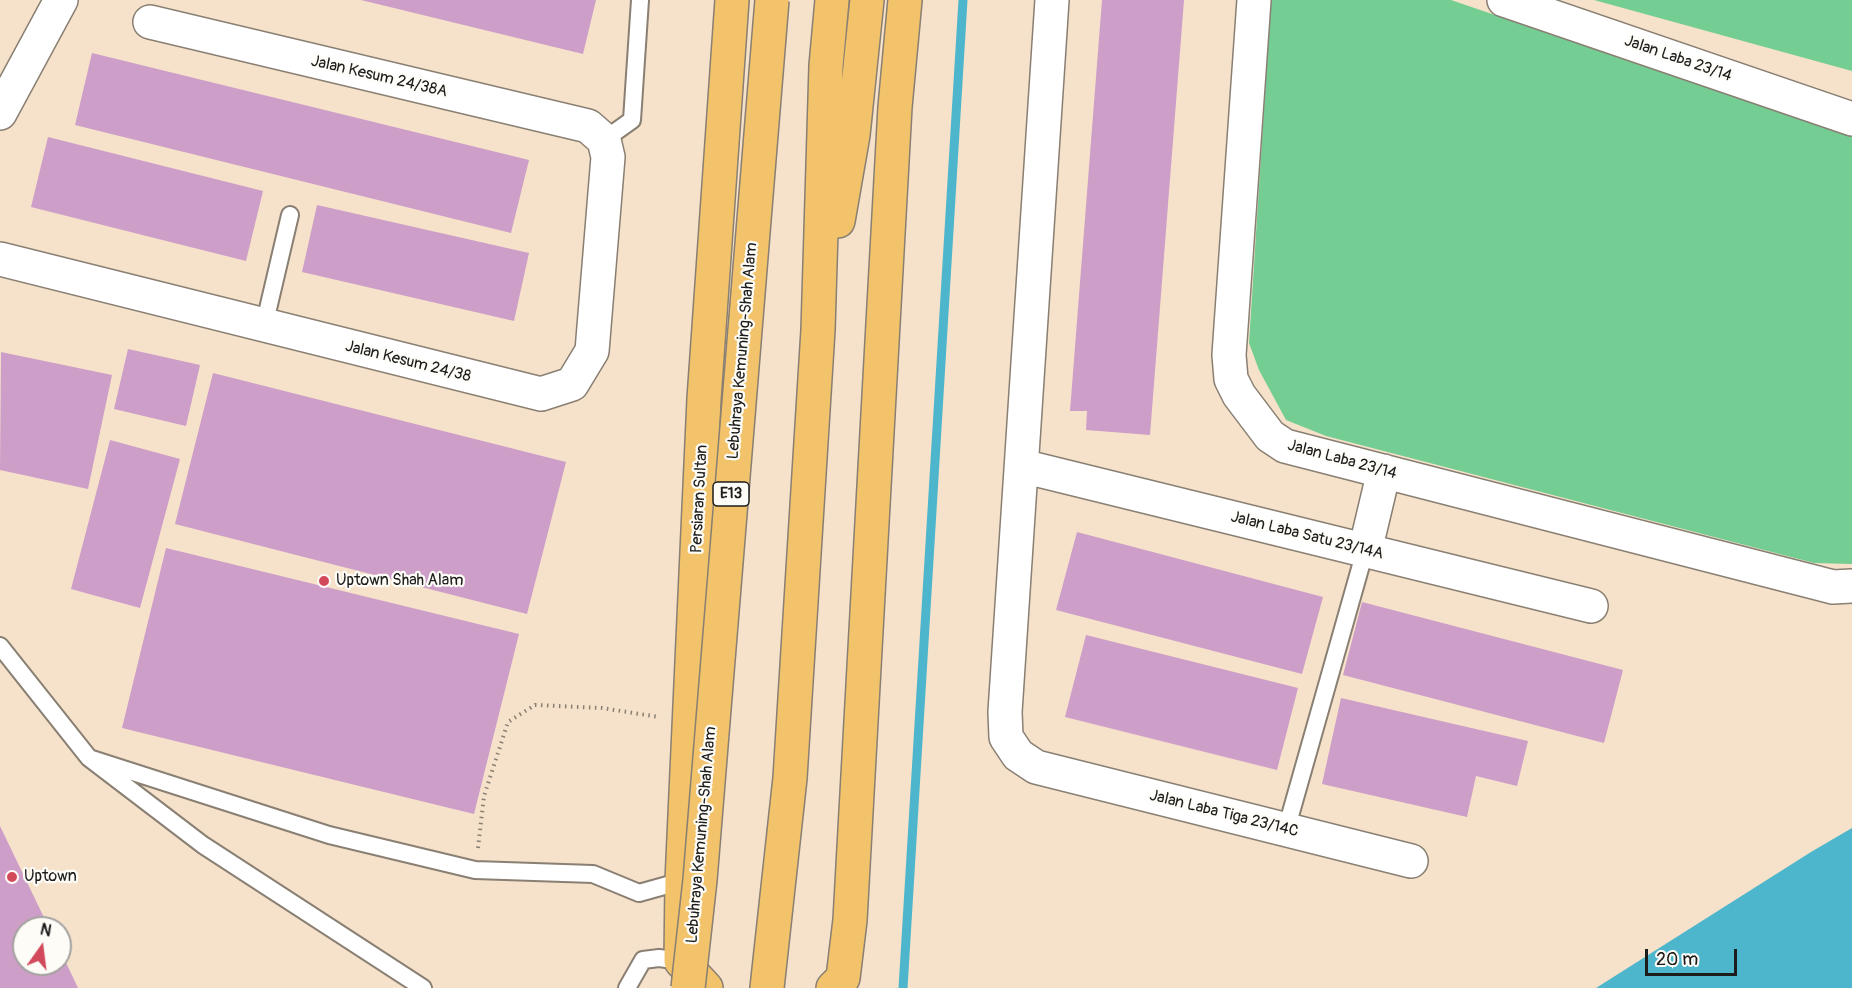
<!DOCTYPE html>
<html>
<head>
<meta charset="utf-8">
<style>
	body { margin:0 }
	#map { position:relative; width:1852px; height:988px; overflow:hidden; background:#f6e2ca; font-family:Pangolin,sans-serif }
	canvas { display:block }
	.north { position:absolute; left:12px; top:916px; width:60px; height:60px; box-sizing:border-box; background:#fdfcf7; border:2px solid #a3a29f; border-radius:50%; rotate:14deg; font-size:16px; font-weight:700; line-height:24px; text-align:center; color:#1c1c1c }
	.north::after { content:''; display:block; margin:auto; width:21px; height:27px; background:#d1495b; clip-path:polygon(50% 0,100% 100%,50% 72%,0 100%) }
	.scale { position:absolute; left:1645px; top:949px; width:92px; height:27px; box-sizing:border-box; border:3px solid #1c1c1c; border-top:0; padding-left:8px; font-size:18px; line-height:21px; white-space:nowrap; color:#1c1c1c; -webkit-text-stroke:4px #fdfcf7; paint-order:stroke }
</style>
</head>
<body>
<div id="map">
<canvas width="1852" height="988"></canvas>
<div class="north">N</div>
<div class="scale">20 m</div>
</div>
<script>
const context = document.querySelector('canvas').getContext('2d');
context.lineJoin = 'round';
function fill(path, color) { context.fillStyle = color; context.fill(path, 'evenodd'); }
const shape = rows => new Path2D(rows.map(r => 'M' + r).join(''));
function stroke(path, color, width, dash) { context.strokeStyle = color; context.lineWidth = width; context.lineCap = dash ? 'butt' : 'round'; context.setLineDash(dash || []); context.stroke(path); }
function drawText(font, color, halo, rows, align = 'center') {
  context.font = font + ' Pangolin,sans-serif'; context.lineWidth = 4.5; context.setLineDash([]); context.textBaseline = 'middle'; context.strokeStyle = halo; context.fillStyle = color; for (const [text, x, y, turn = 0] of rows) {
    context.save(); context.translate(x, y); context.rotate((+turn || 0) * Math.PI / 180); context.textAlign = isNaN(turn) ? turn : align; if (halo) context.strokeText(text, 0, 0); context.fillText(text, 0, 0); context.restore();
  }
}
fill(shape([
	[1271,0,1451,0,1852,137,1852,564,1814,563,1326,436,1286,420,1259,370,1249,343],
	[1594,0,1852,0,1852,71]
]), '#74cd93');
fill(shape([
	[1852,828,1852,988,1596,988,1811,852]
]), '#4db5cc');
stroke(shape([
	[903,988,963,0]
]), '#4db5cc', 9);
fill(shape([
	[361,0,596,0,583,54],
	[1102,0,1184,0,1150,435,1086,430,1087,411,1070,411],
	[92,53,529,160,511,233,75,125],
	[48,137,263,191,246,261,31,207],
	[317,205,529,253,514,321,302,272],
	[128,349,200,365,186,426,114,409],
	[1,352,112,375,88,489,0,470],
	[213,373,566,462,527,614,175,524],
	[110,440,180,459,140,608,71,589],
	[1077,532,1323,597,1302,674,1056,610],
	[166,548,519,634,474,814,122,728],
	[1362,602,1623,670,1604,743,1343,675],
	[1086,635,1298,688,1277,770,1065,717],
	[1341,698,1528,741,1517,786,1476,776,1467,817,1322,784],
	[0,826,49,928,24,928,24,964,60,964,60,950,78,988,0,988]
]), '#cd9ec8');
const service = shape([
	[604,140,632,120,640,0],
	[264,326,290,215],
	[0,646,89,758,203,845,423,988],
	[89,758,329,835,475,870,593,874,639,893,682,881],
	[1286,830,1365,551],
	[627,988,643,960,659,958,681,961]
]);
const minor = shape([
	[1052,0,1005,712,1006,737,1018,755,1036,767,1411,861],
	[1254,0,1229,355,1231,379,1239,395,1270,436,1285,446,1833,587,1852,586],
	[1504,0,1852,119],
	[0,113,61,0],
	[0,259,541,394,572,384,592,351,608,157,604,140,588,126,150,22],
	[1022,466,1591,606],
	[1365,551,1384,471]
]);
const primary = shape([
	[706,988,681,961,682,881,704,399,732,0],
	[833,988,843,978,850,920,895,107,905,0]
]);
const motorway = shape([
	[838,221,853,135,867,0],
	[767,988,790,778,818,330,826,66,832,0]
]);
stroke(service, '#897f73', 20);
stroke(minor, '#897f73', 36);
stroke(primary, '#897f73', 36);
stroke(motorway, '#897f73', 36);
stroke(shape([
	[478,848,484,796,508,722,535,705,602,708,659,717]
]), '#897f73', 4, [1.5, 4.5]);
stroke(service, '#fff', 16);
stroke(minor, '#fff', 33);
stroke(primary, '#f2c36a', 33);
stroke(motorway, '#f2c36a', 33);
const motorwayBridge = shape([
	[688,988,700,880,772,0]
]);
stroke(motorwayBridge, '#897f73', 36, []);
stroke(motorwayBridge, '#f2c36a', 33);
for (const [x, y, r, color] of [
	[324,581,6,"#d1495b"],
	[12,877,6,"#d1495b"]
]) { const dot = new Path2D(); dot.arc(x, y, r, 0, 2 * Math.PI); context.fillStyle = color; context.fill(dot); stroke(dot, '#fdfcf7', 2); }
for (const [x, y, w] of [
	[731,494,36]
]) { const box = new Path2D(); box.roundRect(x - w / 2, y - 12, w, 24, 4.5); context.fillStyle = '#fdfcf7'; context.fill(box); stroke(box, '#1c1c1c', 1.5); }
drawText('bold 15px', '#1c1c1c', null, [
	["E13",731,494]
]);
drawText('16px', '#1c1c1c', '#fdfcf7', [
	["Jalan Laba 23/14",1678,59,19],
	["Jalan Kesum 24/38A",379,77,13],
	["Lebuhraya Kemuning-Shah Alam",743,351,-85],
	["Jalan Kesum 24/38",408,362,14],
	["Jalan Laba 23/14",1342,460,15],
	["Persiaran Sultan",700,499,-87],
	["Jalan Laba Satu 23/14A",1307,536,14],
	["Jalan Laba Tiga 23/14C",1224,814,14],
	["Lebuhraya Kemuning-Shah Alam",702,835,-85]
]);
drawText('16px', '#1c1c1c', '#fdfcf7', [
	["Uptown Shah Alam",336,581],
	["Uptown",24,877]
], 'left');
</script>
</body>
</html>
